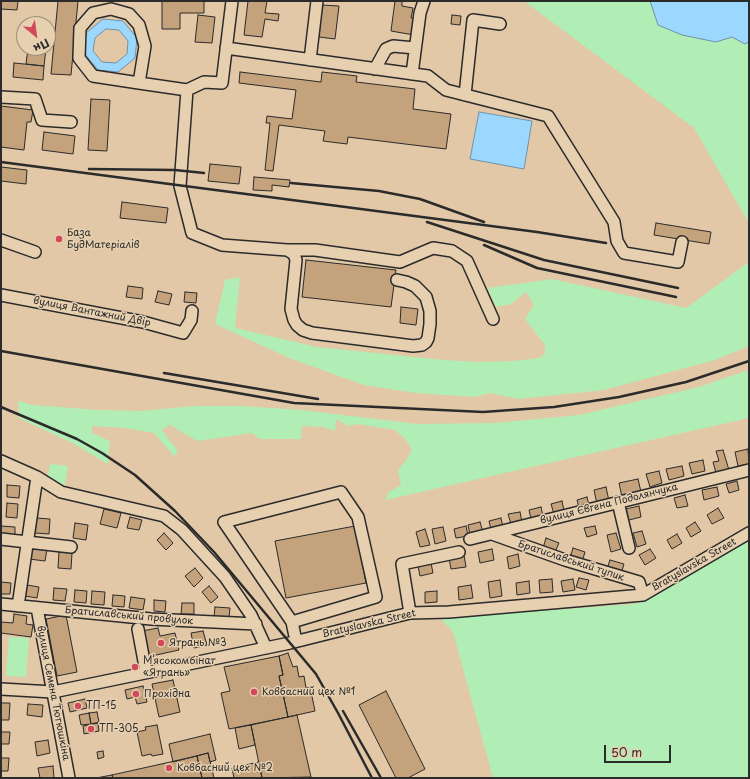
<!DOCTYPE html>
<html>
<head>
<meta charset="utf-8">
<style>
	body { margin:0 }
	#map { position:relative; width:750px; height:779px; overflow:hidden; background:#e2c8a6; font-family:"Playpen Sans",sans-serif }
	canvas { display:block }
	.frame { position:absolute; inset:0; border:2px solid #2b2b2b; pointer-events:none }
	.north { position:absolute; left:16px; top:16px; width:40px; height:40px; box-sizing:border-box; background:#e7d0b0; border:1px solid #9c8e7b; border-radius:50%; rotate:151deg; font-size:11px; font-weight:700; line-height:16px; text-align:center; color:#2b2b2b }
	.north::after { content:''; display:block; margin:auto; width:14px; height:18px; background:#d1495b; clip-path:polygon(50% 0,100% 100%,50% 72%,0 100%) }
	.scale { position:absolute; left:604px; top:745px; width:67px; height:18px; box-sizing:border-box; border:2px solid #2b2b2b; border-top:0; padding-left:5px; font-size:12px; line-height:14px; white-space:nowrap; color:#2b2b2b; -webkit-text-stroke:3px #e7d0b0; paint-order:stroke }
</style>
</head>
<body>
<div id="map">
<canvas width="750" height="779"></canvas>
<div class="frame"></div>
<div class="north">Пн</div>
<div class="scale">50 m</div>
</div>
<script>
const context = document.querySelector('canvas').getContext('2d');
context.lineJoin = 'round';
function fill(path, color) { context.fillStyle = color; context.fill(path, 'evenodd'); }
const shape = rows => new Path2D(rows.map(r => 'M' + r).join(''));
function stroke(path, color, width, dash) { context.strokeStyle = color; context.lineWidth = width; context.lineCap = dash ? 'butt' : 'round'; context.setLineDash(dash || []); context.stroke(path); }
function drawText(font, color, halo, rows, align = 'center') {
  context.font = font + ' "Playpen Sans",sans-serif'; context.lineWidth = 3; context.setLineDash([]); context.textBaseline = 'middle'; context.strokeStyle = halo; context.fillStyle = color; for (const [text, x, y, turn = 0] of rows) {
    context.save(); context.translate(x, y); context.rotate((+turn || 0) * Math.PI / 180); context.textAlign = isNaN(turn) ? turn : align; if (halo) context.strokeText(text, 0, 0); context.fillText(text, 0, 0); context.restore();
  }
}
fill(shape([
	[524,1,650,1,658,25,682,35,716,42,732,37,745,44,749,42,749,223,694,128],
	[749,262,749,346,715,360,604,390,519,399,490,393,475,397,416,393,364,385,289,358,215,324,225,280,240,277,235,328,317,347,444,360,479,362,514,361,539,358,545,354,545,345,525,319,534,305,526,292,511,304,496,307,488,288,552,279,686,308],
	[749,370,749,418,385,500,389,492,401,485,398,470,407,459,412,449,405,439,395,430,358,424,348,426,336,419,335,431,323,427,302,426,301,439,259,439,252,433,197,441,170,425,162,430,178,451,174,456,154,433,125,428,92,426,92,433,110,441,108,464,72,443,19,418,18,401,33,405,98,410,142,411,195,406,241,406,301,410,418,424,495,423,579,415,699,387],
	[50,464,68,466,65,485,47,482],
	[749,540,749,778,493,778,453,632,440,618,636,604],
	[9,637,29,638,26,677,6,676]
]), '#b1eeb5');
const water = shape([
	[650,1,749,1,749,42,745,44,732,37,716,42,682,35,658,25,650,1],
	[103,19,123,21,137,38,135,58,118,72,98,70,84,53,86,33,103,19],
	[106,29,119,30,128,41,127,54,116,63,102,62,93,51,95,38,106,29],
	[479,112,532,121,524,169,470,159,479,112]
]);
fill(water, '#9cd7fd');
stroke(water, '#6f92a9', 1);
const building = shape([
	[1,1,18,1,17,10,1,9,1,1],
	[58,1,78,1,71,75,51,74,58,1],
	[162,1,204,1,204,13,180,13,180,29,162,29,162,1],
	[248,1,267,1,265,13,279,14,278,21,265,19,262,37,244,35,248,1],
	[395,1,402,1,402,6,413,8,411,18,417,19,414,35,391,31,395,1],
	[322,5,339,6,335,39,319,37,322,5],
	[198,15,215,17,212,43,195,42,198,15],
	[452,15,461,16,460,25,451,24,452,15],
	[28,48,46,48,44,66,26,64,28,48],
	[14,63,44,66,43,80,13,77,14,63],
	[240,72,321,82,322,72,357,76,356,82,415,89,413,109,451,114,446,149,348,137,347,144,323,141,325,131,279,125,273,171,265,170,270,123,266,123,267,116,292,119,296,90,239,83,240,72],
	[91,99,110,100,107,151,88,150,91,99],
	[1,106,33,110,31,122,27,122,24,150,1,147,1,106],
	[44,132,75,136,73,154,42,150,44,132],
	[210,164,241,167,239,184,208,181,210,164],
	[1,167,27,170,26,184,1,181,1,167],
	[254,177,290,180,289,187,272,185,272,191,253,190,254,177],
	[122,202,168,208,166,223,120,218,122,202],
	[656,223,711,232,709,244,654,235,656,223],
	[306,260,396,270,391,307,302,297,306,260],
	[128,286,143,288,142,299,126,297,128,286],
	[158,291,172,294,169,305,155,302,158,291],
	[185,292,197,293,196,303,184,302,185,292],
	[401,307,418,309,416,325,400,323,401,307],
	[748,449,749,464,738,466,735,452,748,449],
	[723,450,729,470,716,473,713,462,719,461,716,451,723,450],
	[703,460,705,471,692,474,689,463,703,460],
	[682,466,684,476,669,480,666,469,682,466],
	[659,471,662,483,650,487,646,474,659,471],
	[638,479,641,492,622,497,619,483,638,479],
	[737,481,739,490,729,493,726,484,737,481],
	[7,485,20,486,19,498,7,497,7,485],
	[606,487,609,501,597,504,594,490,606,487],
	[717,487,719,496,704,500,702,490,717,487],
	[685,495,688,506,677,508,674,498,685,495],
	[587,497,589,506,579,508,577,500,587,497],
	[562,501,564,511,554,514,551,504,562,501],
	[7,503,18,504,17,518,6,517,7,503],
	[639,506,641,517,629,520,626,509,639,506],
	[541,507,543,516,531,519,529,510,541,507],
	[718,508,724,518,712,524,707,515,718,508],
	[104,509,121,513,117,528,100,524,104,509],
	[520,512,522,522,511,524,508,514,520,512],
	[130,517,142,520,139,530,127,528,130,517],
	[37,518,50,519,49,534,35,533,37,518],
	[501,518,503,527,491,530,489,521,501,518],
	[480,522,483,532,470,535,468,525,480,522],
	[695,522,701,531,691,537,686,528,695,522],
	[75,523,88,525,86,540,73,538,75,523],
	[1,526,15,527,15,536,1,535,1,526],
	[355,526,366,583,286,598,275,541,355,526],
	[466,526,468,536,456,538,454,529,466,526],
	[595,526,597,534,587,537,584,528,595,526],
	[443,527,446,541,435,544,432,529,443,527],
	[425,529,430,545,420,547,416,532,425,529],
	[642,531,646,544,637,547,633,533,642,531],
	[164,533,173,543,166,550,157,540,164,533],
	[616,533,621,549,611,552,607,535,616,533],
	[677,534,682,543,672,549,667,540,677,534],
	[546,538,559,543,555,552,543,548,546,538],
	[31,547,47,549,45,561,29,559,31,547],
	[573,548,585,552,582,562,570,558,573,548],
	[492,549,494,560,480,563,478,552,492,549],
	[650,549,656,558,645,565,639,555,650,549],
	[59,552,72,553,71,569,58,568,59,552],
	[518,554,520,566,509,569,507,557,518,554],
	[464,555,466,567,451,569,449,558,464,555],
	[610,560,624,564,621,574,607,569,610,560],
	[431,563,433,573,420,576,418,566,431,563],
	[195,568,203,578,194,587,185,576,195,568],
	[579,578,589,580,586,590,576,587,579,578],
	[552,579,553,592,540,593,539,580,552,579],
	[573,579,575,590,563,592,561,581,573,579],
	[500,580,502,596,490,598,488,582,500,580],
	[529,581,530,593,517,595,516,583,529,581],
	[1,582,11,583,10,594,1,594,1,582],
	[27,585,39,587,37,598,25,596,27,585],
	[471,585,473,598,459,600,458,587,471,585],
	[209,586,218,597,211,603,202,592,209,586],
	[54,588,67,589,65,601,53,600,54,588],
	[75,590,87,591,86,603,74,602,75,590],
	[92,591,105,592,104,605,91,604,92,591],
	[437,591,437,602,425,603,425,592,437,591],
	[113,595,125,596,124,607,112,606,113,595],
	[131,597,145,599,143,610,129,608,131,597],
	[154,600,166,601,165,612,154,611,154,600],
	[182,603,194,603,194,614,181,614,182,603],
	[215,607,230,608,229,618,214,617,215,607],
	[14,614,27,616,26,624,33,625,31,637,1,633,1,622,13,623,14,614],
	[66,615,77,672,57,676,46,619,66,615],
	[158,628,160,636,175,633,179,650,147,657,142,631,158,628],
	[203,631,207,645,194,648,191,633,203,631],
	[288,653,293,667,297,666,299,677,304,676,306,688,310,687,315,711,288,717,279,676,283,675,279,656,288,653],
	[279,656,283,675,279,676,288,717,229,729,221,693,230,691,224,667,279,656],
	[173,680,180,712,159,717,152,684,173,680],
	[143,686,147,702,137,704,135,697,127,699,125,690,143,686],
	[386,691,425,769,408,778,396,778,359,705,386,691],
	[85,699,87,708,70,712,68,703,85,699],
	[1,703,10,703,9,720,1,720,1,703],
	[28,704,43,705,42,717,27,715,28,704],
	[97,712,99,722,91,724,89,713,97,712],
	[89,713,91,724,81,725,79,715,89,713],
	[297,715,311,777,262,778,251,725,297,715],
	[98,723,99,731,84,734,83,726,98,723],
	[157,725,163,754,152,756,151,754,142,756,137,732,146,730,145,727,157,725],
	[251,725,255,745,239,749,235,728,251,725],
	[1,732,10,732,9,744,1,744,1,732],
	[210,734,216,760,210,762,208,753,173,762,169,744,210,734],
	[48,740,50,753,37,756,35,742,48,740],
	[103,751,104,757,98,759,97,752,103,751],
	[208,753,214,778,202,778,197,756,208,753],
	[197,756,202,778,113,778,112,775,197,756],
	[1,758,9,758,8,771,1,771,1,758],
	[259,762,262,778,234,778,232,768,259,762],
	[53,766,54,778,40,778,38,768,53,766],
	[112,775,113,778,96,778,112,775]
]);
fill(building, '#c4a27b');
stroke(building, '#2b2b2b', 1);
const minor = shape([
	[226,48,428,76,446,90,548,116,614,222,617,241,624,253,678,262,682,242],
	[310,60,317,1],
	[375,69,386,49,393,46,415,48],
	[412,74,420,13,424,1],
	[139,83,145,46,139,25,129,14,111,9,93,13,80,28,79,58,93,76,139,83,187,90,204,82,222,83,232,1],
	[187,90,180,186,192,233,222,245,287,250,294,254,296,260,291,309,294,320,297,325,303,330,312,333,413,346,422,345,426,342,428,338,430,324,430,311,426,297,415,286,406,282,397,280],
	[465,95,473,20,500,24],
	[1,97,35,99,42,120,71,122],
	[1,240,35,252],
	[287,250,315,250,400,262,433,248,452,251,467,261,493,319],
	[1,295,143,322,183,333,191,320,192,311],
	[1,461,37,477,61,492,164,516,182,530,225,577,251,615,266,648],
	[618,502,629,548],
	[492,534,565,560,639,582,643,595],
	[1,539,71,547],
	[470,539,749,470],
	[1,604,151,619,256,624],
	[18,606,37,477],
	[37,608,69,778],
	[410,613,402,564,459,552],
	[292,622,376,597,358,517,341,492,224,522,292,622,296,641],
	[138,629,146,672],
	[1,689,53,692,290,643,410,613,449,612,643,595,749,533]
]);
stroke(minor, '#2b2b2b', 14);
stroke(minor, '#e7d0b0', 11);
stroke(shape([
	[1,162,537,232,606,243],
	[89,169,175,170,204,173],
	[291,183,379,191,420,199,484,222],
	[427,222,544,260,678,288],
	[484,245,537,268,676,297],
	[1,351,294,403,483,412,554,407,619,397,686,382,749,361],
	[164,373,318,399],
	[1,407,77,439,102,453,135,475,175,511,214,552,316,674,338,713,372,778],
	[343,711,381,778]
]), '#2b2b2b', 2.5);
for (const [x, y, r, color] of [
	[59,239,4,"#d1495b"],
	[161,643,4,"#d1495b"],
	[135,667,4,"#d1495b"],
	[254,692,4,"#d1495b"],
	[136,694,4,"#d1495b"],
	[78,706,4,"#d1495b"],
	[91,729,4,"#d1495b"],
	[169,768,4,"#d1495b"]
]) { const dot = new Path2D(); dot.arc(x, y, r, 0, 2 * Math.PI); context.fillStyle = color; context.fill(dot); stroke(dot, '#e7d0b0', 1.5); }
drawText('10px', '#2b2b2b', '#e7d0b0', [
	["База",67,233],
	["БудМатеріалів",67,245],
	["Ятрань №3",169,643],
	["М’ясокомбінат",143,661],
	["«Ятрань»",143,673],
	["Ковбасний цех №1",262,692],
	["Прохідна",144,694],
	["ТП-15",86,706],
	["ТП-305",99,729],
	["Ковбасний цех №2",177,768]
], 'left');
drawText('10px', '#2b2b2b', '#e7d0b0', [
	["вулиця Вантажний Двір",92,312,11],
	["вулиця Євгена Подолянчука",609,504,-14],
	["Братиславський тупик",571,561,18],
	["Bratyslavska Street",694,565,-30],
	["Братиславський провулок",129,616,5],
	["Bratyslavska Street",369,624,-13],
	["вулиця Семена Тютюшкіна",53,693,79]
]);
</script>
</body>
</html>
